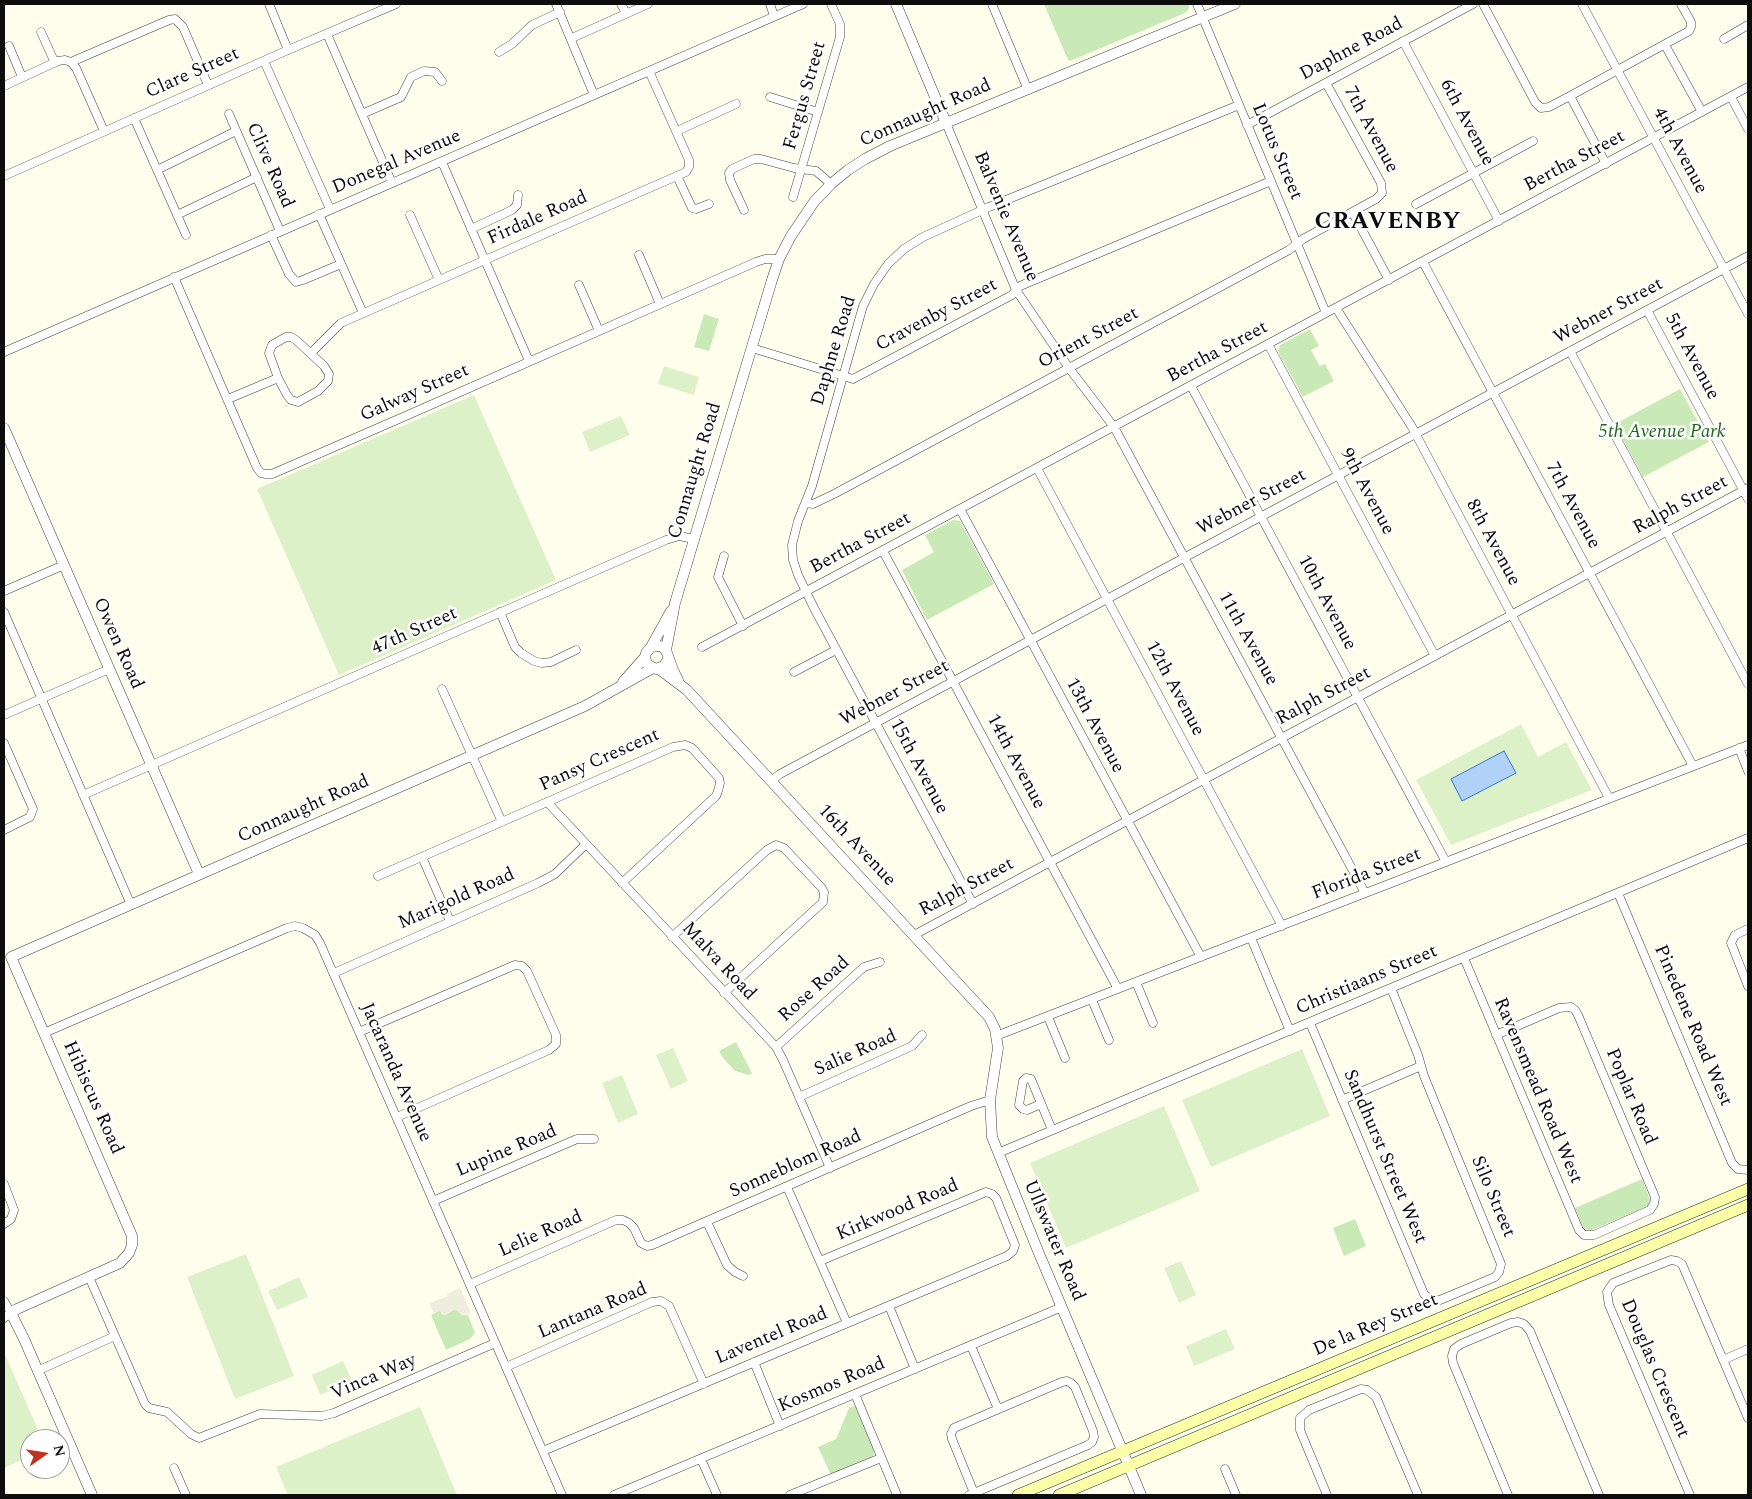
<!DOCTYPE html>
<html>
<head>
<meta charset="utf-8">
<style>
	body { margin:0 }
	#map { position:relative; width:1752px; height:1499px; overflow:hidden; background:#fffeed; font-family:Spectral,serif }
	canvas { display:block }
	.frame { position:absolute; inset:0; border:5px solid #0d0d0d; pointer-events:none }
	.north { position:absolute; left:20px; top:1429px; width:50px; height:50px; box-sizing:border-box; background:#fff; border:1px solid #9e9e9e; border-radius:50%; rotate:77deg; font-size:14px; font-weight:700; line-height:20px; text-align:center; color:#0d0d0d }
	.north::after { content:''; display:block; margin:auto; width:18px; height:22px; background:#c13221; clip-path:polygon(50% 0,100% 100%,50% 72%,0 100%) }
</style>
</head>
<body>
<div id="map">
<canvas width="1752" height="1499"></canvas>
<div class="frame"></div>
<div class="north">N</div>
</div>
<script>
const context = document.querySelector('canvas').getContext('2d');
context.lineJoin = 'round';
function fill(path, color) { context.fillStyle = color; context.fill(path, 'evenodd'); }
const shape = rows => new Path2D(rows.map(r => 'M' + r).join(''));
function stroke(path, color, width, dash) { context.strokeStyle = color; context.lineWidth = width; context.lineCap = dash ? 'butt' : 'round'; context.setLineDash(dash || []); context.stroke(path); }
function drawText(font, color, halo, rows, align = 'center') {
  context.font = font + ' Spectral,serif'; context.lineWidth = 5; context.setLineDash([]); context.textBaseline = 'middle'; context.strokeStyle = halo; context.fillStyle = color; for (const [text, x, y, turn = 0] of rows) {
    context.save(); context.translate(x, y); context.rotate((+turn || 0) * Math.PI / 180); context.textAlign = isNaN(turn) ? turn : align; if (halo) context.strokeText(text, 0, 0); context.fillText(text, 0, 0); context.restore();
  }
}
fill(shape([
	[1044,4,1189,4,1189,9,1185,13,1070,61,1068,60],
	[704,314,719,319,709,351,694,347],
	[1310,329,1319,346,1311,350,1320,366,1325,364,1334,381,1303,397,1278,351,1280,345],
	[1680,389,1709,442,1643,477,1615,424],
	[953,520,960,521,994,584,927,620,902,570,934,552,925,535],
	[736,1042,752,1073,749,1075,735,1071,723,1058,719,1051],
	[1642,1179,1650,1199,1649,1204,1647,1207,1592,1230,1587,1230,1583,1227,1575,1208],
	[1355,1219,1366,1246,1344,1256,1333,1228],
	[455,1309,462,1315,468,1315,475,1333,470,1339,446,1350,431,1315,440,1310,442,1314,445,1315],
	[855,1406,874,1450,874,1454,872,1458,831,1475,818,1447,836,1439,849,1408]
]), '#c9eab6');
fill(shape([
	[664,366,699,377,694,395,658,384],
	[474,395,556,580,339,675,257,489],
	[621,416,630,435,590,452,582,432],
	[1521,724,1538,757,1566,742,1592,790,1451,845,1416,780],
	[673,1048,688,1081,671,1089,656,1055],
	[1302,1049,1330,1116,1211,1167,1182,1100],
	[622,1075,638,1114,618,1123,602,1083],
	[1164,1106,1200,1191,1066,1248,1030,1163],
	[246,1254,294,1376,235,1399,187,1277],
	[1181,1261,1196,1295,1179,1303,1164,1268],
	[299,1277,308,1297,277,1310,268,1291],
	[1226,1329,1235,1349,1194,1366,1186,1346],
	[4,1352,42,1439,30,1439,30,1456,4,1468],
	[343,1361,352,1381,320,1395,312,1375],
	[420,1407,457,1495,288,1495,276,1467]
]), '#ddf1c8');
fill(shape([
	[460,1288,471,1313,462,1315,455,1309,445,1315,439,1311,434,1313,429,1303,448,1296,447,1294]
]), '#efeddd');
const water = shape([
	[1504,751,1516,773,1462,801,1451,779,1504,751]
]);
fill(water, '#b1d2f8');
stroke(water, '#367bd1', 1);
const minor = shape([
	[269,4,288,50],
	[556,4,594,95],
	[621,4,626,13],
	[770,4,774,16],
	[992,4,1028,90],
	[1197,4,1326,313],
	[1483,4,1535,102,1541,108,1549,107,1570,96,1689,31,1691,27,1691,22,1681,4],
	[1582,4,1748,314],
	[41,32,55,63],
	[327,34,392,183],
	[572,38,648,4],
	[1724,39,1748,25],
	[1403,41,1499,221],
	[1665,45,1702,112],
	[9,46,22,77],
	[499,52,512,44,532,25,560,12],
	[264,61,330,209],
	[71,62,169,20,175,19,183,27,208,85],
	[4,86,58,61,65,60,71,62,76,68,104,131],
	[1570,96,1606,164],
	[770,97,818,112],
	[1731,97,1748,129],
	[229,114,280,231],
	[362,114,401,97,411,77,424,71,435,72,442,81],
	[134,118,186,235],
	[946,123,1016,290,1069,368,1114,427,1365,893],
	[1247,125,1473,4],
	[677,131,736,104],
	[442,162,529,361],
	[157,170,236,131],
	[4,176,288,50,396,4],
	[677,176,692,208,696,209,709,204],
	[793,197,840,37,840,24,831,4],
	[1416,204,1533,141],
	[744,210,730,180,729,173,732,169,754,159,761,159,794,168,816,171,831,184],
	[1353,213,1389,280],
	[319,214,363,313],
	[177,215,257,177],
	[410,215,439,280],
	[471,229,512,210,517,205,518,195],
	[271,235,289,274,296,282,303,280,341,264],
	[639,255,660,304],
	[1423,262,1693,766],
	[174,277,257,468,261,473,266,474,272,474,401,418,756,262,765,259,779,259],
	[579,285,599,331],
	[1336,308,1412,427,1609,798],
	[1647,310,1748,499],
	[286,337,291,337,296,340,324,366,329,374,328,381,318,391,298,402,291,400,287,395,278,378,269,353,272,345,286,337],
	[1268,344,1435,656],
	[752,348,853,379,1012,295,1020,286,1271,181],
	[1570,351,1748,684],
	[4,352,803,4],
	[311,353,341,323,686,172,689,167,689,160,649,71],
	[1191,386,1446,862],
	[228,399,278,378],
	[1037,468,1282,926],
	[806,503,813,504,834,494,1289,250,1303,239,1376,199,1382,193,1381,183,1326,83],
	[960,509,1201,957],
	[883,551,1118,989],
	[724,556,718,577,743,626],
	[4,591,64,565],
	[4,612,131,905],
	[500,612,515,647,521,653,534,661,542,663,551,662,576,650],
	[702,647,1748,87],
	[794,672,836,650],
	[442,689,502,822],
	[4,715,109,669],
	[4,743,33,809,30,817,4,830],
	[1739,748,1748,771],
	[771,781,780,774,1748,256],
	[83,795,666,540,679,536,694,539],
	[547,802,776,1047,783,1060,830,1168],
	[422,857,450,921],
	[378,876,673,747,685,745,692,748,719,778,720,783,718,791,716,796,622,883],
	[1618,893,1732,1163,1738,1169,1748,1170],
	[973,904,814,608,798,575,793,560,792,545,798,521,812,486,863,306,874,284,888,264,904,249,923,237,989,207,1239,105],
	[1748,929,1735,935,1731,943,1748,986],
	[914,935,1748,488],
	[672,937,767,850,776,845,784,848,821,887,824,892,823,902,724,993],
	[1251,938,1290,1031],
	[1464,958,1579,1230,1584,1235,1594,1235,1650,1210,1654,1204,1655,1197,1578,1015,1575,1010,1571,1007,1559,1008,1496,1035],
	[334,973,538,883,555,874,586,844],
	[1136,982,1153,1023],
	[1092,1000,1109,1040],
	[1048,1017,1065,1058],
	[1310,1023,1424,1294,1431,1300,1440,1300,1495,1277,1499,1272,1501,1264,1424,1076,1418,1055,1391,988],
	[359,1032,515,965,522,966,527,971,556,1035,556,1044,549,1050,397,1117],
	[44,1033,287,928,295,926,303,928,315,935,320,943,562,1495],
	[996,1036,1748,745],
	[776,1047,864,967,880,962],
	[799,1097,912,1046,922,1035],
	[1342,1100,1421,1066],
	[1041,1104,1027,1110,1023,1109,1019,1105,1023,1081,1026,1078,1031,1079,1052,1130],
	[998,1153,1748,838],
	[4,1184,14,1210,11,1219,4,1224],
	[787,1187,847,1323],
	[433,1201,577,1139,594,1139],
	[707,1222,727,1265,735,1272,743,1276],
	[89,1277,145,1404,149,1408,167,1412,191,1434,199,1438,260,1414,322,1416,334,1413,495,1343],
	[470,1284,616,1220,623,1220,629,1223,634,1228,641,1243,647,1246,652,1245,971,1106,990,1100],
	[4,1301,11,1313,4,1318],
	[889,1306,915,1369],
	[971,1346,998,1409],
	[1723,1360,1748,1349],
	[754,1362,780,1426],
	[506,1367,652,1302,661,1301,669,1306,704,1384],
	[37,1371,115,1336],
	[855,1394,897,1495],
	[543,1451,1007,1256,1013,1251,1015,1245,996,1198,992,1194,986,1192,820,1261],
	[701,1459,717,1495],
	[174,1468,186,1495],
	[1225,1469,1236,1495],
	[614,1495,1062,1307],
	[790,1495,881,1458],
	[969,1495,974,1493,1088,1445,1092,1442,1094,1437,1093,1431,1075,1387,1071,1383,1067,1381,1062,1382,954,1428,951,1434,952,1439,974,1493],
	[1327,1495,1300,1430,1300,1418,1309,1410,1361,1389,1367,1390,1376,1397,1418,1495],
	[1508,1495,1453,1363,1452,1356,1454,1349,1461,1344,1511,1323,1518,1322,1524,1324,1530,1331,1599,1495],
	[1690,1495,1609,1305,1607,1292,1613,1283,1671,1260,1677,1261,1682,1264,1748,1418]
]);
const tertiary = shape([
	[896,4,946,123],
	[4,428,199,874],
	[651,647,671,611],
	[666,650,675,603,772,280,779,259,791,236,814,202,831,184,848,170,865,159,890,146,1235,4],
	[668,659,664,666,656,669,647,664,645,657,646,653,651,647,660,646,664,648,667,653,673,670,678,680],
	[659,669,687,690,989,1017,995,1029,998,1048,990,1100,992,1137,1038,1251,1141,1495],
	[623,682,645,657],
	[92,1495,24,1339,11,1313,17,1309,120,1263,129,1253,132,1245,132,1236,11,957,585,706,653,668]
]);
const secondary = shape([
	[1018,1495,1748,1189],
	[1059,1495,1748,1205]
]);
stroke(minor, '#404040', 9);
stroke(tertiary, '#404040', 11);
stroke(secondary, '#2f2f2f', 12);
stroke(minor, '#fff', 8);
stroke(tertiary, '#fff', 10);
stroke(secondary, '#fbffa8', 11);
drawText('19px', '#0d0d0d', '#fff', [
	["Daphne Road",1352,50,-28],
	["Clare Street",193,74,-24],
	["Fergus Street",806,96,-74],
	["Connaught Road",926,114,-24],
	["6th Avenue",1466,123,62],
	["7th Avenue",1370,130,62],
	["4th Avenue",1679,151,62],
	["Lotus Street",1276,152,67],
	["Bertha Street",1575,162,-28],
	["Donegal Avenue",397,163,-23],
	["Clive Road",269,166,66],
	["Balvenie Avenue",1005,217,67],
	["Firdale Road",538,219,-24],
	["Webner Street",1609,312,-28],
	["Cravenby Street",937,316,-28],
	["Orient Street",1089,339,-28],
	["Daphne Road",835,351,-73],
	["Bertha Street",1218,353,-28],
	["5th Avenue",1691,357,62],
	["Galway Street",415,394,-24],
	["Connaught Road",696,471,-73],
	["9th Avenue",1366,492,62],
	["Webner Street",1252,503,-28],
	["7th Avenue",1572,506,62],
	["Ralph Street",1681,506,-28],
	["8th Avenue",1492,543,62],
	["Bertha Street",861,544,-28],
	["10th Avenue",1326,603,62],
	["47th Street",415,632,-24],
	["11th Avenue",1247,639,61],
	["Owen Road",117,644,66],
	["12th Avenue",1174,689,62],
	["Webner Street",895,694,-28],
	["Ralph Street",1324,697,-28],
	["13th Avenue",1094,726,62],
	["Pansy Crescent",600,761,-24],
	["14th Avenue",1015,762,62],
	["15th Avenue",918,767,62],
	["Connaught Road",304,810,-24],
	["16th Avenue",856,846,47],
	["Florida Street",1367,875,-21],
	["Ralph Street",967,888,-28],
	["Marigold Road",457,900,-24],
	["Malva Road",718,962,47],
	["Christiaans Street",1367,981,-23],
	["Rose Road",815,990,-42],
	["Pinedene Road West",1692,1026,67],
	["Salie Road",856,1054,-24],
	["Jacaranda Avenue",395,1073,66],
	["Ravensmead Road West",1537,1091,67],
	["Poplar Road",1630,1097,67],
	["Hibiscus Road",92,1098,66],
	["Lupine Road",507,1152,-23],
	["Sandhurst Street West",1384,1157,67],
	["Sonneblom Road",796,1165,-24],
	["Silo Street",1492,1197,67],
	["Kirkwood Road",898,1211,-23],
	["Lelie Road",541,1235,-24],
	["Ullswater Road",1053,1241,67],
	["Lantana Road",593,1312,-23],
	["De la Rey Street",1376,1326,-23],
	["Laventel Road",772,1337,-23],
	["Douglas Crescent",1654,1369,67],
	["Vinca Way",374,1378,-23],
	["Kosmos Road",832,1386,-23]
]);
drawText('italic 19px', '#20671c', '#fff', [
	["5th Avenue Park",1662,433]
]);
context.letterSpacing = '1px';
drawText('bold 24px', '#0d0d0d', '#fff', [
	["CRAVENBY",1388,223]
]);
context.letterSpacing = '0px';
</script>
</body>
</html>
